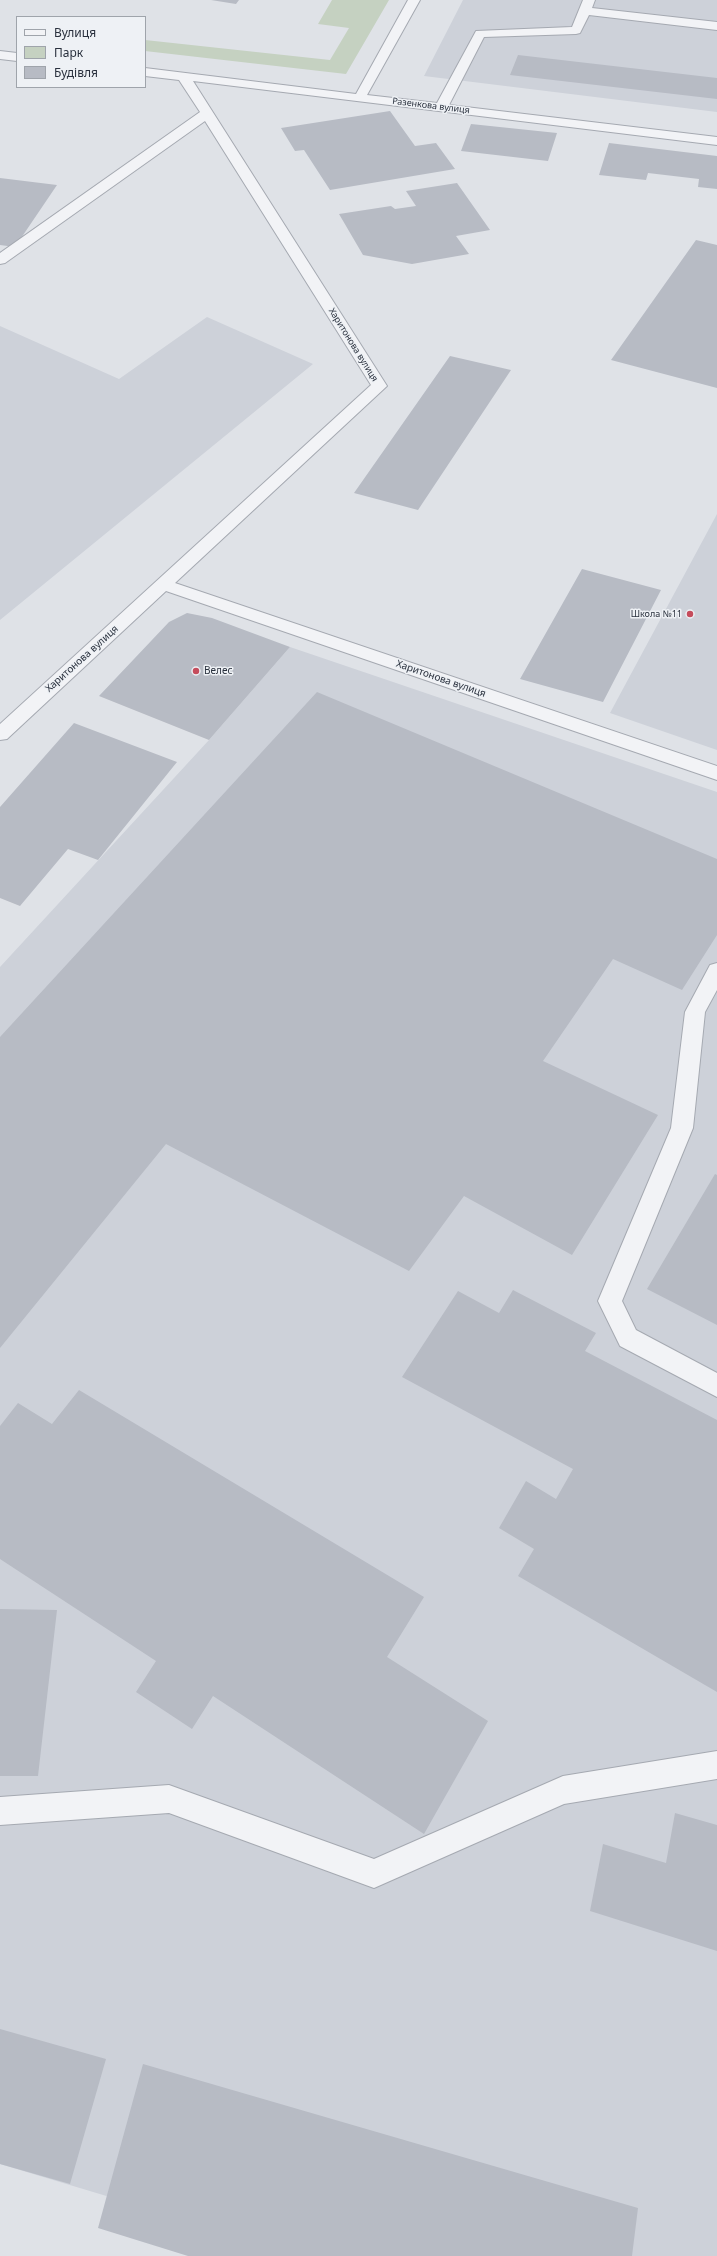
<!DOCTYPE html>
<html>
<head>
<meta charset="utf-8">
<style>
	body { margin:0 }
	#map { position:relative; width:717px; height:2256px; overflow:hidden; background:#dfe2e7; font-family:"Noto Sans",sans-serif }
	canvas { display:block }
	.legend { position:absolute; left:16px; top:16px; width:130px; height:72px; box-sizing:border-box; background:#eef1f5; border:1px solid #9fa4ab; margin:0; padding:5px 7px; list-style:none; font-size:12px; color:#29303d }
	.legend li { display:flex; align-items:center; gap:8px; height:20px }
	.legend b { width:20px; border:1px solid #9fa4ab }
</style>
</head>
<body>
<div id="map">
<canvas width="717" height="2256"></canvas>
<ul class="legend">
<li><b style="height:5px;background:#f2f3f6"></b>Вулиця</li>
<li><b style="height:11px;background:#c5d1c1"></b>Парк</li>
<li><b style="height:11px;background:#b7bbc4"></b>Будівля</li>
</ul>
</div>
<script>
const context = document.querySelector('canvas').getContext('2d');
context.lineJoin = 'round';
function fill(path, color) { context.fillStyle = color; context.fill(path, 'evenodd'); }
const shape = rows => new Path2D(rows.map(r => 'M' + r).join(''));
function stroke(path, color, width, dash) { context.strokeStyle = color; context.lineWidth = width; context.lineCap = dash ? 'butt' : 'round'; context.setLineDash(dash || []); context.stroke(path); }
function drawText(font, color, halo, rows, align = 'center') {
  context.font = font + ' "Noto Sans",sans-serif'; context.lineWidth = 3; context.setLineDash([]); context.textBaseline = 'middle'; context.strokeStyle = halo; context.fillStyle = color; for (const [text, x, y, turn = 0] of rows) {
    context.save(); context.translate(x, y); context.rotate((+turn || 0) * Math.PI / 180); context.textAlign = isNaN(turn) ? turn : align; if (halo) context.strokeText(text, 0, 0); context.fillText(text, 0, 0); context.restore();
  }
}
fill(shape([
	[463,0,717,0,717,112,424,76],
	[207,317,313,364,0,620,0,326,119,379],
	[717,514,717,750,610,713],
	[290,647,717,792,717,2256,306,2256,0,2164,0,967,209,740]
]), '#cdd1d9');
fill(shape([
	[332,0,389,0,346,74,145,51,145,40,330,60,349,28,318,24]
]), '#c5d1c1');
fill(shape([
	[211,0,239,0,236,4],
	[518,55,717,78,717,99,510,75],
	[390,111,415,146,436,143,455,169,330,190,304,150,295,151,281,128],
	[471,124,557,133,548,161,461,151],
	[609,143,717,156,717,189,698,187,699,179,648,173,646,180,599,175],
	[0,178,57,185,15,247,0,245],
	[457,183,490,230,456,236,469,254,412,264,363,255,339,214,391,206,395,209,416,206,406,191],
	[696,240,717,245,717,388,611,360],
	[450,356,511,370,418,510,354,493],
	[582,569,661,590,603,702,520,679],
	[187,613,212,618,290,647,209,740,99,696,169,622],
	[317,692,717,859,717,935,682,990,613,959,543,1061,658,1115,572,1255,464,1196,409,1271,166,1144,0,1348,0,1037],
	[74,723,177,762,98,860,68,849,20,906,0,898,0,807],
	[715,1174,717,1175,717,1325,647,1289],
	[513,1290,596,1333,585,1351,717,1420,717,1692,518,1576,534,1549,499,1528,526,1481,556,1499,573,1469,402,1377,458,1291,499,1313],
	[79,1390,424,1597,387,1657,488,1721,424,1834,213,1696,192,1729,136,1692,156,1661,0,1559,0,1426,18,1403,52,1424],
	[0,1609,57,1610,38,1776,0,1776],
	[675,1813,717,1825,717,1951,590,1911,603,1844,666,1863],
	[0,2029,106,2059,70,2184,0,2164],
	[143,2064,638,2208,632,2256,188,2256,98,2228]
]), '#b7bbc4');
const minor = shape([
	[408,0,420,0,367,95,437,103,476,31,572,27,583,0,595,0,592,8,717,22,717,30,589,15,580,33,576,34,484,37,449,105,717,137,717,145,193,81,387,386,175,583,717,766,717,780,166,591,7,739,0,740,0,724,371,385,205,121,5,263,0,264,0,253,200,112,179,80,145,76,145,68,356,94,408,0],
	[0,51,17,53,17,61,0,59,0,51],
	[717,963,717,990,705,1012,693,1128,622,1301,636,1330,717,1373,717,1397,620,1346,598,1301,671,1128,685,1012,710,965,717,963],
	[717,1751,717,1779,564,1804,374,1888,169,1813,0,1825,0,1797,169,1785,374,1859,563,1776,717,1751]
]);
stroke(minor, '#a5a9b1', 2);
fill(minor, '#f2f3f6');
for (const [x, y, r, color] of [
	[690,614,4,"#c54c5c"],
	[196,671,4,"#c54c5c"]
]) { const dot = new Path2D(); dot.arc(x, y, r, 0, 2 * Math.PI); context.fillStyle = color; context.fill(dot); stroke(dot, '#eef1f5', 1.5); }
drawText('9px', '#29303d', '#eef1f5', [
	["Разенкова вулиця",431,106,7],
	["Харитонова вулиця",353,345,58]
]);
drawText('9px', '#29303d', '#eef1f5', [
	["Школа №11",682,614]
], 'right');
drawText('10px', '#29303d', '#eef1f5', [
	["Харитонова вулиця",82,659,-42],
	["Харитонова вулиця",441,679,19]
]);
drawText('10px', '#29303d', '#eef1f5', [
	["Велес",204,671]
], 'left');
</script>
</body>
</html>
